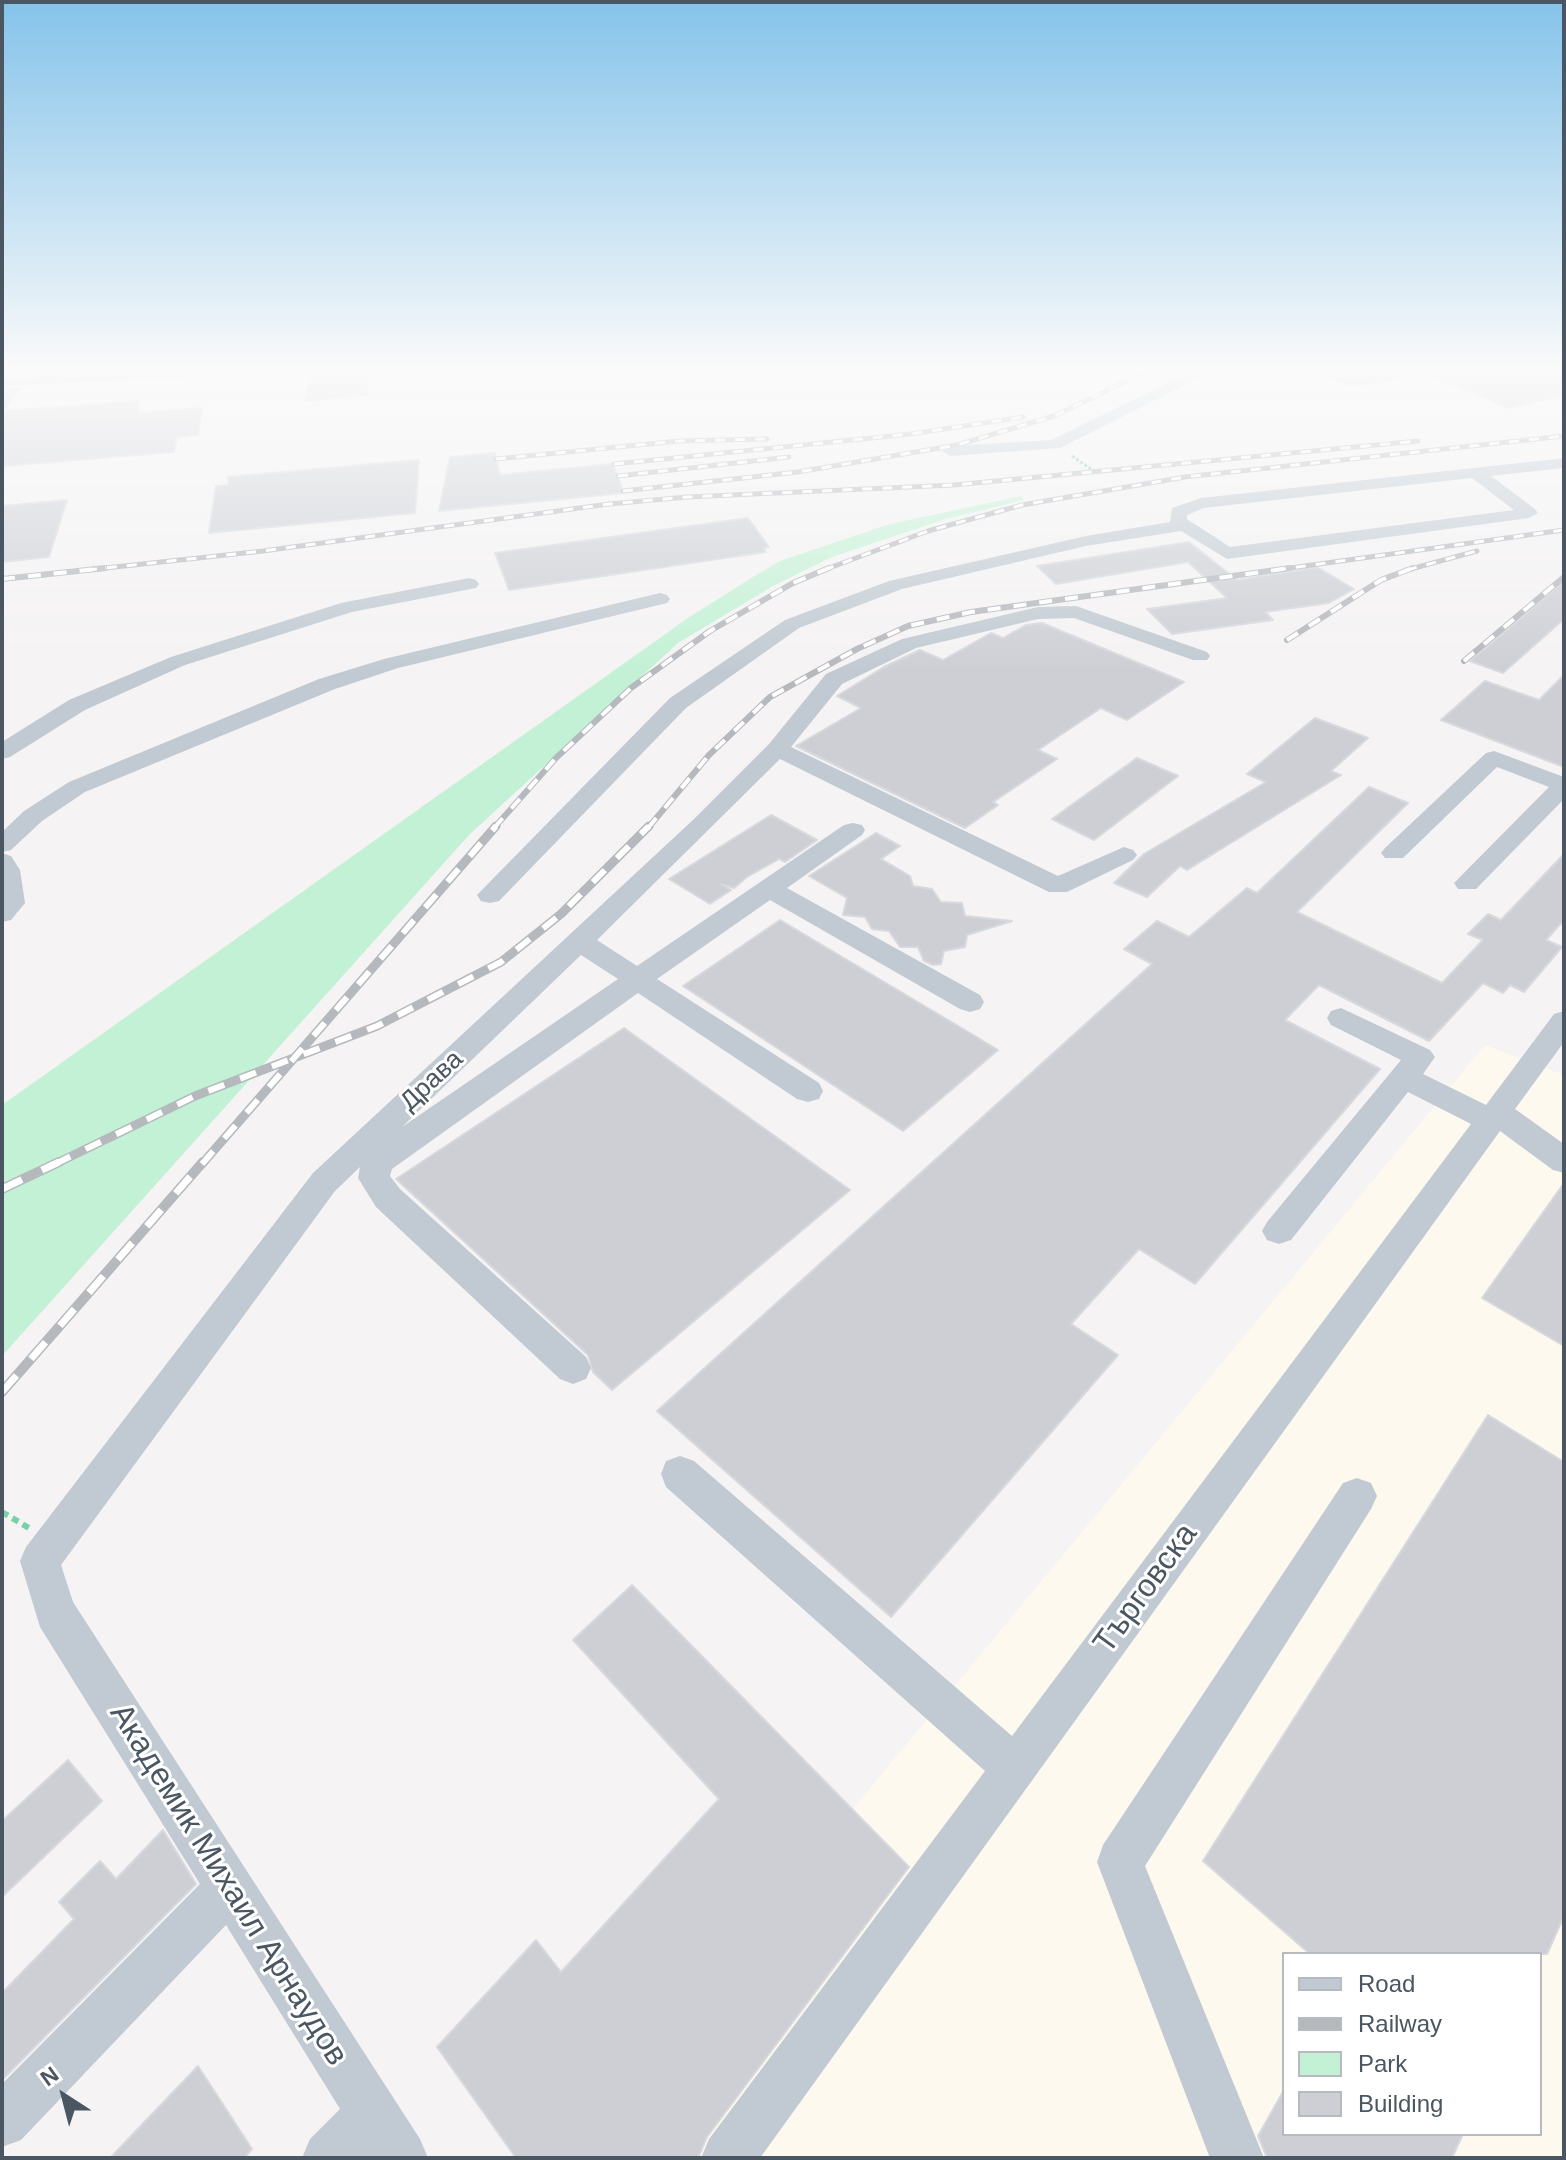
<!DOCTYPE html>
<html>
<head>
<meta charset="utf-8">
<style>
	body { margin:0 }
	#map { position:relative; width:1566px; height:2160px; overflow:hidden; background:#f5f3f3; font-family:Arial,sans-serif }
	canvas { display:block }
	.frame { position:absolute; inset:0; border:4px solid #4a5661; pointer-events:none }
	.legend { position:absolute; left:1282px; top:1952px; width:260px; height:184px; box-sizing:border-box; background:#fff; border:2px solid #b7bbc0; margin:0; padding:10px 14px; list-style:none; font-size:24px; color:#4a5661 }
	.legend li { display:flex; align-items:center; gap:16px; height:40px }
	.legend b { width:40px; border:2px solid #b7bbc0 }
	.north { position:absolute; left:24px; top:2056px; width:80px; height:80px; -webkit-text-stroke:6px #fff; paint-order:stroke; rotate:324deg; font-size:22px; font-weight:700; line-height:32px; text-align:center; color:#4a5661 }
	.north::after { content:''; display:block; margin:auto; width:28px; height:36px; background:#4a5661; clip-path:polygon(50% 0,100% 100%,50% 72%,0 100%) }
</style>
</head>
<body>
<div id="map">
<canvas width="1566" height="2160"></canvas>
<div class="frame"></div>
<ul class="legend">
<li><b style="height:10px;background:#c1cad2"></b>Road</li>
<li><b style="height:10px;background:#b5b8bd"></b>Railway</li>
<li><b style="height:22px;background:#c3f1d5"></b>Park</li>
<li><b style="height:22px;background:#cdcfd5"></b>Building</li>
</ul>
<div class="north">N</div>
</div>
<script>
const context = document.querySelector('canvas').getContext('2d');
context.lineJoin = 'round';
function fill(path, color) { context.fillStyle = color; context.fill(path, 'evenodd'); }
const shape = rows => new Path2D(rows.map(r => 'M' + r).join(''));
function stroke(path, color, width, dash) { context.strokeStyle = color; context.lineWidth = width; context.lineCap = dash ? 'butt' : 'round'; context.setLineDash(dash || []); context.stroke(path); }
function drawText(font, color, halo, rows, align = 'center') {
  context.font = font + ' Arial,sans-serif'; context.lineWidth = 6; context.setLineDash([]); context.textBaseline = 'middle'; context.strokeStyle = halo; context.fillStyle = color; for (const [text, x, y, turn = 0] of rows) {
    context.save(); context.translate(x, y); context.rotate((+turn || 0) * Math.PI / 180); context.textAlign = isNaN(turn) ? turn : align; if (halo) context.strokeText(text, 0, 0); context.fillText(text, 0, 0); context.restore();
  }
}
fill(shape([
	[1485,1045,1564,1075,1564,2158,564,2158],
	[1284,1954,1540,1954,1540,2134,1284,2134]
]), '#fdf9ef');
fill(shape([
	[1021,496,1024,500,946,519,832,557,773,586,678,643,469,835,2,1356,2,1105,688,618,748,580,780,561,890,524]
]), '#c3f1d5');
const building = shape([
	[1564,369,1564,395,1509,408,1418,370,1564,369],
	[366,371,368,395,304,401,312,373,366,371],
	[20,388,3,411,139,401,138,413,202,408,198,435,177,437,174,452,2,466,2,389,20,388],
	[495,453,500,475,613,464,624,493,439,511,450,457,495,453],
	[419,460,415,513,209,533,216,486,229,485,228,477,419,460],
	[67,500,49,557,2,562,2,506,67,500],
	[748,518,769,547,763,548,766,552,509,590,495,553,748,518],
	[1189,542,1237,580,1317,567,1354,589,1329,603,1265,612,1273,620,1172,634,1147,609,1227,598,1188,562,1056,584,1037,566,1189,542],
	[1564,581,1564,619,1503,673,1470,661,1564,581],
	[1042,623,1184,682,1127,720,1101,708,1038,750,1057,759,993,802,998,805,965,828,796,746,861,708,837,696,884,667,920,650,943,660,991,633,1003,638,1026,625,1042,623],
	[1564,675,1564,767,1441,720,1485,681,1539,700,1564,675],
	[1315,718,1368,738,1331,771,1341,775,1187,870,1180,866,1147,897,1114,883,1144,854,1266,782,1247,774,1315,718],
	[1137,758,1178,776,1094,840,1052,819,1137,758],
	[1369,787,1408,803,1297,912,1442,983,1483,940,1468,934,1488,914,1501,920,1564,854,1564,920,1546,940,1562,947,1524,992,1510,985,1503,993,1483,983,1429,1041,1319,985,1285,1020,1380,1069,1195,1284,1139,1249,1071,1324,1118,1355,891,1617,657,1411,1152,964,1124,949,1157,921,1189,937,1247,888,1257,893,1369,787],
	[771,815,817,840,785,862,779,859,747,877,734,888,721,884,731,890,710,904,669,879,771,815],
	[876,833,900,846,881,859,910,876,913,886,932,889,941,902,962,903,965,916,1012,921,967,935,965,947,944,951,941,964,933,965,924,961,918,947,900,947,889,931,872,929,865,917,843,915,847,898,809,876,876,833],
	[780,920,975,1036,998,1050,903,1131,683,986,780,920],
	[624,1028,850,1190,612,1390,593,1372,588,1355,396,1179,624,1028],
	[1564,1183,1564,1346,1482,1298,1564,1183],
	[1488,1415,1564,1462,1564,1916,1547,1954,1310,1954,1203,1861,1488,1415],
	[632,1585,909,1867,707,2137,698,2158,516,2158,437,2047,536,1940,561,1972,719,1799,573,1640,632,1585],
	[68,1760,102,1801,2,1897,2,1821,68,1760],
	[163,1830,196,1884,2,2080,2,1993,74,1919,59,1902,100,1861,116,1879,163,1830],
	[198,2066,252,2149,244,2158,110,2158,198,2066],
	[1284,2090,1284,2134,1463,2134,1452,2158,1267,2158,1258,2136,1284,2090]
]);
fill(building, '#cdcfd5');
stroke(building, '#d7d9de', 2);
stroke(shape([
	[1072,456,1091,469]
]), '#7ad0a6', 3, [3, 2]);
stroke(shape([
	[2,1512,29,1528]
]), '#7ad0a6', 6, [7, 5]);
fill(shape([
	[174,369,280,369,273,373,2,386,2,378,174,369],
	[812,369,876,369,869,373,819,373,812,369],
	[1197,369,1216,369,1060,448,950,456,942,451,950,446,1051,440,1197,369],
	[1306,369,1328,369,1351,377,1383,375,1398,369,1411,372,1385,383,1350,386,1306,369],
	[1564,458,1564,468,1491,476,1535,509,1538,513,1529,518,1227,559,1181,531,1086,546,902,589,799,628,686,708,499,901,490,903,481,901,477,895,670,698,785,620,889,581,1086,536,1170,522,1172,508,1201,498,1564,458],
	[1472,478,1514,510,1230,547,1187,519,1187,515,1204,508,1472,478],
	[469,578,476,580,479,584,476,588,352,612,185,665,85,710,10,757,2,759,2,742,69,700,171,657,341,603,469,578],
	[660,593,667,595,670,599,667,603,398,668,335,689,85,792,42,821,11,850,2,852,2,832,24,811,69,782,319,679,384,659,660,593],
	[1076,606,1207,652,1210,656,1207,660,1193,660,1074,618,1038,619,916,648,842,684,791,747,1058,876,1124,847,1133,850,1137,855,1133,860,1067,892,1049,892,780,759,597,940,637,966,844,825,853,823,862,825,865,830,862,835,787,888,980,995,984,1002,980,1009,970,1012,960,1009,770,900,657,979,819,1083,823,1091,819,1099,808,1102,797,1099,638,993,392,1169,390,1176,400,1189,586,1357,591,1368,586,1379,573,1384,560,1379,376,1207,358,1178,360,1167,335,1191,61,1565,73,1602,420,2139,428,2158,370,2158,369,2156,302,2158,310,2139,340,2109,226,1925,21,2140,2,2147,2,2084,200,1884,40,1627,20,1561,26,1547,313,1173,694,819,769,744,826,674,902,639,1038,607,1076,606],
	[581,955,618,979,402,1127,581,955],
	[1494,751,1564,777,1564,799,1476,889,1458,889,1454,883,1549,787,1497,767,1403,858,1385,858,1381,853,1385,848,1486,753,1494,751],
	[2,853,11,856,20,870,25,903,11,920,2,922,2,853],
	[1341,1008,1430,1050,1435,1057,1423,1074,1486,1105,1554,1014,1564,1011,1564,1042,1515,1109,1564,1144,1564,1173,1553,1170,1500,1131,760,2158,701,2158,709,2139,985,1771,666,1487,661,1474,666,1461,680,1456,694,1461,1012,1736,1471,1124,1408,1092,1291,1240,1279,1244,1267,1240,1262,1231,1267,1222,1401,1060,1331,1025,1327,1018,1331,1011,1341,1008],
	[1357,1478,1371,1483,1377,1496,1371,1509,1145,1866,1264,2158,1210,2158,1097,1862,1103,1845,1343,1483,1357,1478]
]), '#c1cad2');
const railFar3 = shape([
	[496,459,679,441,767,439],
	[614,464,911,434,1023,417],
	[618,476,789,457],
	[623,491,798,472,957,445,1054,416,1151,369],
	[87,570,263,551,609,504,687,497,954,485,1418,441],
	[824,570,928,531,1022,505,1185,477,1564,436],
	[1276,570,1564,530],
	[1407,570,1477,551]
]);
const railFar2 = shape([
	[2,579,106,568],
	[1287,640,1381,580,1413,568],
	[1464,661,1564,577],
	[494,828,556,758,631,688,710,631,793,583,829,568],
	[648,828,709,755,770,697,857,649,908,626,971,612,1290,568]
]);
const railFar1 = shape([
	[55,1164,195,1096,377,1026,501,962,561,914,649,826],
	[202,1164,496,826]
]);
const rail = shape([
	[2,1189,59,1162],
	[2,1392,203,1162]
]);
stroke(railFar3, '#b5b8bd', 5);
stroke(railFar2, '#b5b8bd', 6);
stroke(railFar1, '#b5b8bd', 9);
stroke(rail, '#b5b8bd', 10);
stroke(railFar3, '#fff', 3, [10]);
stroke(railFar2, '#fff', 4, [13]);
stroke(railFar1, '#fff', 6, [17]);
stroke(rail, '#fff', 7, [22]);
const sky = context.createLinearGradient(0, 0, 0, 672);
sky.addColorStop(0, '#85c3ea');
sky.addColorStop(0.55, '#fafafa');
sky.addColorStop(1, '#fafafa00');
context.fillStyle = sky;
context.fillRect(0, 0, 1566, 672);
drawText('26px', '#4a5661', '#fff', [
	["Драва",432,1081,-43]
]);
drawText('32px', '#4a5661', '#fff', [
	["Търговска",1146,1589,-54],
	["Академик Михаил Арнаудов",228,1885,58]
]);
</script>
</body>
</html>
